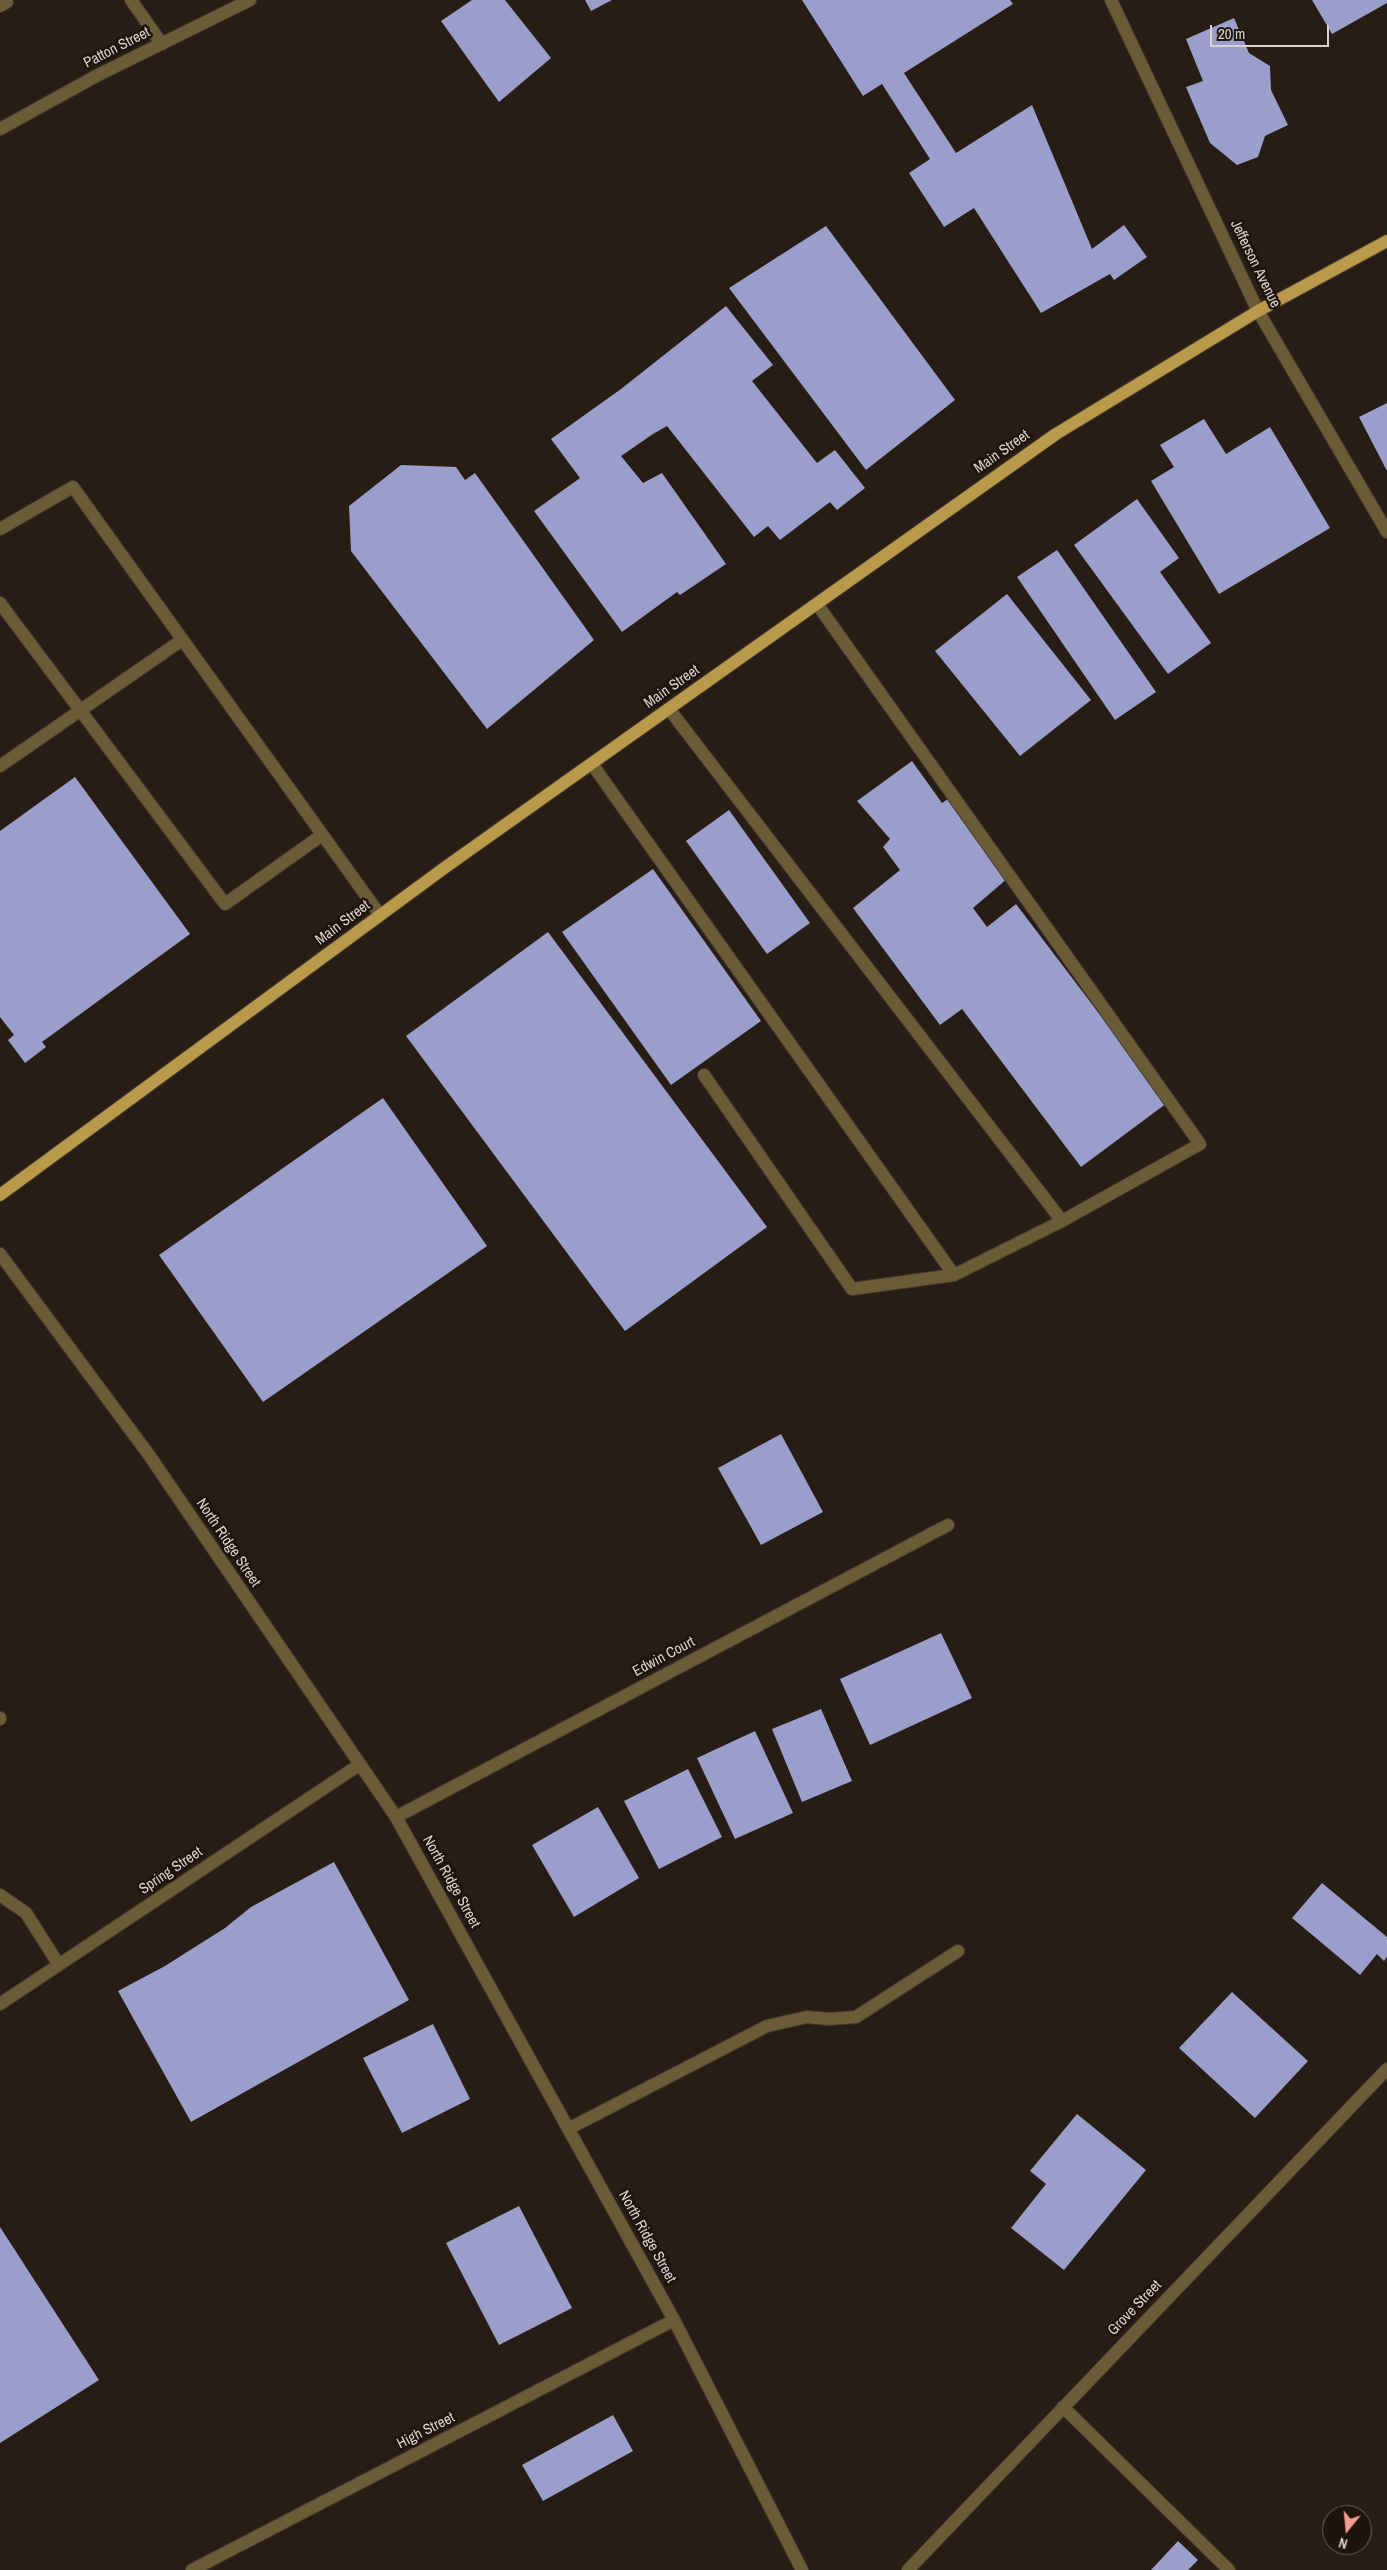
<!DOCTYPE html>
<html>
<head>
<meta charset="utf-8">
<style>
	body { margin:0 }
	#map { position:relative; width:1387px; height:2570px; overflow:hidden; background:#271d14; font-family:"Archivo Narrow",sans-serif }
	canvas { display:block }
	.north { position:absolute; left:1322px; top:2505px; width:50px; height:50px; box-sizing:border-box; background:#1e140b; border:1px solid #696058; border-radius:50%; rotate:197deg; font-size:14px; font-weight:700; line-height:20px; text-align:center; color:#dad2cc }
	.north::after { content:''; display:block; margin:auto; width:18px; height:22px; background:#f59d8e; clip-path:polygon(50% 0,100% 100%,50% 72%,0 100%) }
	.scale { position:absolute; left:1210px; top:25px; width:119px; height:22px; box-sizing:border-box; border:2px solid #dad2cc; border-top:0; padding-left:6px; font-size:15px; line-height:18px; white-space:nowrap; color:#dad2cc; -webkit-text-stroke:4px #1e140b; paint-order:stroke }
</style>
</head>
<body>
<div id="map">
<canvas width="1387" height="2570"></canvas>
<div class="north">N</div>
<div class="scale">20 m</div>
</div>
<script>
const context = document.querySelector('canvas').getContext('2d');
context.lineJoin = 'round';
function fill(path, color) { context.fillStyle = color; context.fill(path, 'evenodd'); }
const shape = rows => new Path2D(rows.map(r => 'M' + r).join(''));
function stroke(path, color, width, dash) { context.strokeStyle = color; context.lineWidth = width; context.lineCap = dash ? 'butt' : 'round'; context.setLineDash(dash || []); context.stroke(path); }
function drawText(font, color, halo, rows, align = 'center') {
  context.font = font + ' "Archivo Narrow",sans-serif'; context.lineWidth = 5; context.setLineDash([]); context.textBaseline = 'middle'; context.strokeStyle = halo; context.fillStyle = color; for (const [text, x, y, turn = 0] of rows) {
    context.save(); context.translate(x, y); context.rotate((+turn || 0) * Math.PI / 180); context.textAlign = isNaN(turn) ? turn : align; if (halo) context.strokeText(text, 0, 0); context.fillText(text, 0, 0); context.restore();
  }
}
fill(shape([
	[472,0,505,0,551,58,499,102,441,21],
	[585,0,612,0,591,11],
	[802,0,1010,0,1013,4,904,73,956,153,1032,105,1092,249,1124,225,1147,257,1114,280,1110,274,1041,313,974,208,944,227,909,173,930,159,882,84,863,96],
	[1312,0,1387,0,1387,3,1332,34],
	[1234,18,1249,53,1270,66,1271,90,1288,125,1265,136,1258,157,1237,165,1210,143,1186,87,1203,81,1186,39],
	[826,226,955,400,866,470,729,288],
	[726,306,773,365,752,381,817,463,835,450,865,488,837,510,830,502,780,540,768,526,754,537,667,426,653,434,621,456,643,483,662,473,726,564,680,595,677,592,622,632,534,511,580,478,551,439,621,389],
	[1387,403,1387,471,1359,417],
	[1204,419,1226,454,1270,427,1330,528,1219,594,1151,481,1174,467,1160,445],
	[401,465,456,467,465,480,475,473,594,640,487,729,351,551,349,506],
	[1137,499,1179,558,1160,572,1211,643,1168,674,1074,545],
	[1057,550,1156,692,1115,720,1017,577],
	[1007,594,1091,700,1020,756,935,651],
	[912,761,942,803,948,799,962,820,1008,878,973,908,987,927,1016,904,1167,1103,1081,1167,962,1009,940,1025,853,908,900,870,883,847,890,839,857,801],
	[75,777,190,934,42,1042,46,1047,25,1063,8,1040,14,1035,0,1017,0,831],
	[729,810,810,923,767,954,686,841],
	[653,869,761,1021,671,1085,562,932],
	[548,932,767,1227,625,1331,406,1036],
	[383,1098,487,1246,263,1402,159,1255],
	[781,1434,823,1512,761,1545,718,1468],
	[941,1633,972,1698,870,1745,840,1679],
	[821,1709,852,1781,802,1802,772,1729],
	[755,1731,793,1813,735,1839,697,1758],
	[688,1769,722,1837,659,1869,624,1801],
	[598,1807,639,1878,574,1917,532,1845],
	[334,1862,409,2000,191,2122,118,1991,165,1966,225,1928,251,1907],
	[1322,1883,1387,1937,1387,1957,1384,1961,1377,1954,1360,1975,1292,1918],
	[1232,1992,1308,2061,1255,2118,1179,2048],
	[433,2024,470,2099,402,2133,363,2058],
	[1077,2114,1146,2170,1064,2270,1011,2228,1046,2184,1030,2171],
	[519,2206,572,2308,499,2345,446,2243],
	[0,2227,99,2380,0,2443],
	[613,2415,633,2451,543,2501,522,2465],
	[1178,2541,1198,2560,1188,2570,1151,2570]
]), '#9a9eca');
const minor = shape([
	[131,0,162,44],
	[1111,0,1258,311,1387,532],
	[0,6,7,2,6,0],
	[0,129,98,75,250,0],
	[0,529,73,487,380,915],
	[0,603,225,904,322,835],
	[817,604,1200,1144,1062,1221,954,1275],
	[669,709,1062,1221],
	[592,764,954,1275,852,1289,704,1075],
	[0,766,182,640],
	[0,1254,149,1455,396,1817,674,2320,802,2570],
	[0,1718,0,1719],
	[396,1817,948,1525],
	[0,1895,26,1913,59,1965],
	[0,2004,359,1765],
	[568,2129,767,2026,807,2017,829,2019,856,2017,958,1951],
	[1063,2407,1229,2570],
	[192,2570,674,2320],
	[908,2570,1387,2069]
]);
const major = shape([
	[0,1195,447,866,1056,434,1258,311,1387,241]
]);
stroke(minor, '#443a31', 14);
stroke(major, '#443a31', 14);
stroke(minor, '#6b5c38', 12);
stroke(major, '#b9994a', 12);
drawText('15px', '#dad2cc', '#1e140b', [
	["Patton Street",117,48,-27],
	["Jefferson Avenue",1255,264,64],
	["Main Street",1002,452,-35],
	["Main Street",672,687,-35],
	["Main Street",343,923,-37],
	["North Ridge Street",228,1543,56],
	["Edwin Court",664,1657,-28],
	["Spring Street",171,1871,-34],
	["North Ridge Street",451,1882,61],
	["North Ridge Street",647,2237,61],
	["Grove Street",1135,2308,-46],
	["High Street",426,2431,-27]
]);
</script>
</body>
</html>
